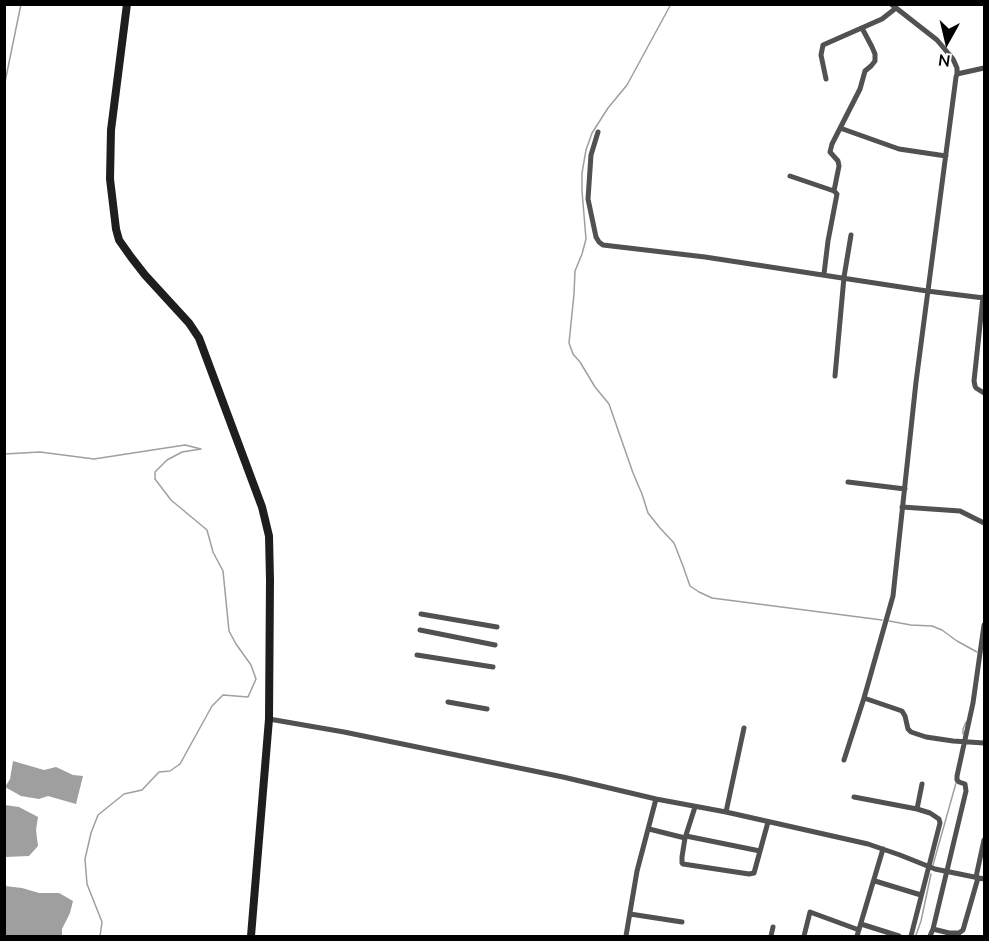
<!DOCTYPE html>
<html>
<head>
<meta charset="utf-8">
<style>
	body { margin:0 }
	#map { position:relative; width:989px; height:941px; overflow:hidden; background:#fff; font-family:"Nunito Sans",sans-serif }
	canvas { display:block }
	.frame { position:absolute; inset:0; border:6px solid #000; pointer-events:none }
	.north { position:absolute; left:917px; top:12px; width:60px; height:60px; -webkit-text-stroke:4px #fff; paint-order:stroke; rotate:188deg; font-size:16px; font-weight:700; line-height:24px; text-align:center; color:#000 }
	.north::after { content:''; display:block; margin:auto; width:21px; height:27px; background:#000; clip-path:polygon(50% 0,100% 100%,50% 72%,0 100%) }
</style>
</head>
<body>
<div id="map">
<canvas width="989" height="941"></canvas>
<div class="frame"></div>
<div class="north">N</div>
</div>
<script>
const context = document.querySelector('canvas').getContext('2d');
context.lineJoin = 'round';
function fill(path, color) { context.fillStyle = color; context.fill(path, 'evenodd'); }
const shape = rows => new Path2D(rows.map(r => 'M' + r).join(''));
function stroke(path, color, width, dash) { context.strokeStyle = color; context.lineWidth = width; context.lineCap = dash ? 'butt' : 'round'; context.setLineDash(dash || []); context.stroke(path); }
fill(shape([
	[13,761,44,770,56,767,73,775,83,776,76,804,48,796,39,799,21,796,5,787,10,779],
	[5,805,19,807,38,817,36,830,38,846,29,856,5,857],
	[5,886,22,888,39,893,59,893,73,901,70,913,62,929,62,936,38,936,25,935,19,936,5,936]
]), '#9f9f9f');
stroke(shape([
	[671,4,627,85,608,108,592,133,586,150,582,173,582,191,586,239,582,254,575,271,574,294,569,343,573,354,580,362,595,387,609,404,633,473,642,494,648,513,660,528,674,543,683,566,690,586,699,592,712,598,882,620],
	[4,87,21,4],
	[4,454,40,452,94,459,185,445,201,449,182,452,167,460,155,472,155,479,171,500,207,530,213,552,223,571,229,631,236,644,251,665,256,679,248,697,223,695,212,706,180,764,170,771,159,772,142,790,124,794,98,815,91,833,85,859,87,884,102,922,100,936],
	[889,621,911,625,932,626,942,630,957,641,977,652],
	[963,734,963,729,966,722],
	[933,865,956,783],
	[916,935,921,921,931,874]
]), '#9f9f9f', 1.5);
stroke(shape([
	[891,4,937,40,953,59,957,68,957,74],
	[826,79,821,55,823,45,882,19,896,8],
	[840,128,899,149,946,156],
	[598,132,591,155,588,199,596,237,599,242,603,245,705,257,927,291,984,298],
	[790,176,834,191,837,194,828,241,824,274],
	[834,191,839,166,838,161,830,152,832,144,860,89,865,71,871,66,875,61,875,54,872,47,862,28],
	[983,297,974,381,975,386,976,388,984,393],
	[835,376,844,277,851,235],
	[848,482,905,489],
	[902,507,960,511,984,523],
	[421,614,497,627],
	[420,630,495,645],
	[417,655,493,667],
	[864,698,902,711,905,716,908,729,911,732,926,737,953,741,984,743],
	[448,702,487,709],
	[269,719,344,732,563,777,656,799,726,812,868,844,900,855,935,869,984,879],
	[844,760,864,698,893,596,916,382,956,77,957,74,984,68],
	[854,797,917,809,930,813,939,819,940,823,911,936],
	[695,807,685,838,682,857,682,863,683,864,749,874,754,873,768,822],
	[917,809,922,784],
	[726,812,744,728],
	[649,829,685,838],
	[686,836,760,851],
	[976,877,984,840],
	[875,881,921,895],
	[630,914,682,922],
	[861,924,899,936],
	[933,929,966,791,965,784,959,782,957,780,957,776,973,703,984,625],
	[626,936,637,871,656,799],
	[771,936,773,927],
	[804,936,810,912,859,930],
	[857,936,883,849],
	[930,936,933,929,949,933],
	[948,936,949,933,959,933,963,930,978,878]
]), '#515151', 5);
stroke(shape([
	[127,4,111,130,110,179,116,229,119,240,131,257,145,275,189,323,199,338,262,507,269,536,270,580,269,719,251,936]
]), '#1e1e1e', 8);
</script>
</body>
</html>
